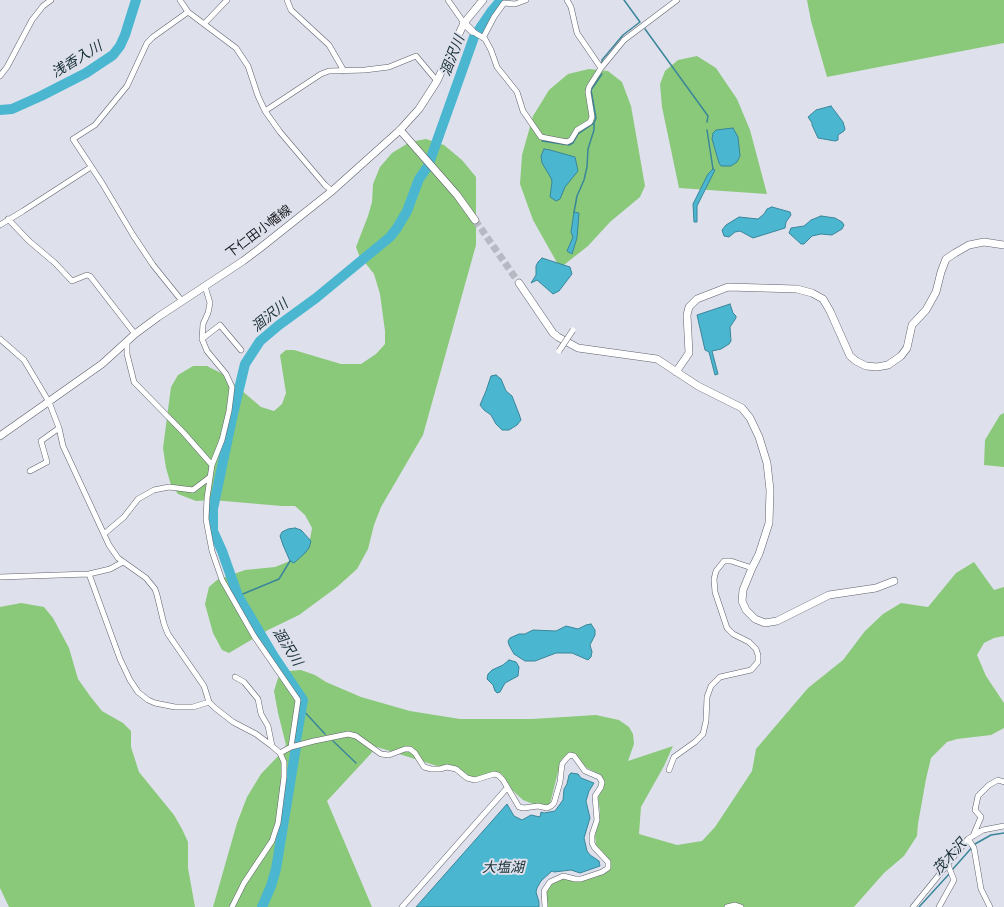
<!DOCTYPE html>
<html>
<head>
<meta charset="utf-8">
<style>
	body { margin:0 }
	canvas { display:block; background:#dee0ec }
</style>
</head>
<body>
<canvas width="1004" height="907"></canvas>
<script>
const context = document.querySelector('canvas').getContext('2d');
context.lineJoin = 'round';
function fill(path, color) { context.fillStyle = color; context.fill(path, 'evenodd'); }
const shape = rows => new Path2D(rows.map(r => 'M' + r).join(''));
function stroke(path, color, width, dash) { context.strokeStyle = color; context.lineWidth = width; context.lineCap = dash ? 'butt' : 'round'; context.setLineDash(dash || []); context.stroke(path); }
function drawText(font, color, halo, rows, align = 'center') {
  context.font = font + ' Helvetica,"Noto Sans JP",sans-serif'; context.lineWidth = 4; context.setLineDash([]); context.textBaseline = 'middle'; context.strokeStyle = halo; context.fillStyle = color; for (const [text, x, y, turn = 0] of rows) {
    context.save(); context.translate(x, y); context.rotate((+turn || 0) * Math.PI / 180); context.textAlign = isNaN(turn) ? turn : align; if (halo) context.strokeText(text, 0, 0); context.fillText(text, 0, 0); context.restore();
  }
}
fill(shape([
	[807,0,1004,0,1004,43,827,77,811,21],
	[697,56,716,68,737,99,750,130,767,194,679,188,662,107,660,84,665,71,678,60],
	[589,69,608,71,622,82,631,106,645,186,640,197,610,222,588,246,560,268,533,220,520,184,522,155,533,116,549,90,568,74],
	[426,139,444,145,462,160,476,177,476,245,423,435,381,507,374,525,368,549,357,569,337,587,299,615,268,630,229,653,222,650,213,633,205,604,209,587,217,580,245,570,275,567,300,557,309,545,312,528,305,515,295,506,282,506,212,500,196,501,178,494,171,485,166,468,163,448,171,387,178,375,193,366,207,366,221,373,261,407,274,411,282,404,286,393,280,355,286,350,294,350,341,364,361,364,376,354,385,344,385,331,380,294,374,274,359,255,356,247,368,216,372,202,373,184,380,167,392,153,410,142],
	[1004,413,1004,467,984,465,985,440,1000,415],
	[974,562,994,590,1004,587,1004,636,994,638,984,643,977,655,986,676,1004,703,1004,728,991,735,957,739,947,742,931,758,926,779,918,824,917,836,904,856,884,873,854,907,548,907,546,892,552,883,564,878,577,881,604,874,611,868,610,861,596,845,595,836,600,813,598,797,604,783,601,775,587,768,569,752,561,760,550,804,544,805,533,804,523,800,510,788,502,774,494,772,475,778,377,747,327,801,372,907,213,907,237,823,247,797,261,774,281,753,286,745,278,713,274,691,278,678,289,671,301,670,315,675,326,682,361,697,410,711,460,719,532,719,596,715,619,720,629,727,633,734,634,744,628,761,673,746,664,766,641,807,639,834,677,845,702,841,715,827,752,771,756,749,808,688,843,660,865,631,883,614,901,603,928,607,956,573],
	[21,603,44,607,53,618,69,648,78,679,90,696,102,711,123,723,131,731,131,747,139,772,174,815,182,829,188,842,188,868,195,907,9,907,0,888,0,607]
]), '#8bc97a');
const water = shape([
	[831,106,843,122,845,129,844,131,838,135,838,140,835,141,818,138,812,125,812,123,808,117,816,110,831,106],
	[733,128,738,137,740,156,737,162,731,166,721,166,719,163,712,139,713,133,716,130,733,128],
	[544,149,550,150,575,157,578,171,565,187,560,199,556,201,550,197,552,182,551,178,542,163,541,156,544,149],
	[713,169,715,170,697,206,697,222,694,222,693,204,708,174,713,169],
	[772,207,790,212,791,215,786,222,785,228,753,238,740,231,735,232,729,237,724,236,722,230,726,225,739,217,758,219,764,214,767,209,772,207],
	[574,212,579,213,577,238,572,254,567,251,573,237,571,232,574,212],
	[821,216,835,218,842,222,844,225,842,229,832,235,821,234,812,236,804,244,801,244,789,233,791,228,804,226,811,220,821,216],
	[542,258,570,267,572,274,559,291,553,294,537,280,531,283,536,275,536,266,538,262,542,258],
	[730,304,733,313,736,316,736,318,730,327,731,341,729,344,721,349,712,351,718,374,715,375,709,352,705,350,697,315,730,304],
	[496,375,501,379,506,391,512,396,519,414,521,420,517,425,509,430,502,430,496,424,491,415,484,410,480,405,486,391,491,376,496,375],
	[295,528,301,530,311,541,309,548,305,553,294,563,290,561,283,545,280,536,282,532,288,529,295,528],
	[591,624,595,630,595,635,590,645,592,652,591,657,588,660,572,653,556,653,535,661,525,661,514,654,509,645,508,641,510,638,519,634,525,634,533,630,556,631,566,626,578,629,586,625,591,624],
	[509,660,516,662,519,667,518,676,505,683,500,692,497,693,495,691,493,685,487,679,488,674,492,670,503,665,509,660],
	[571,773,578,774,581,778,594,783,589,791,586,801,590,818,584,838,587,851,590,855,599,861,600,866,580,873,571,870,554,872,552,871,541,881,537,888,536,892,539,902,539,907,416,907,507,804,514,816,522,820,531,815,540,817,541,812,544,813,555,811,563,800,564,789,567,784,569,775,571,773]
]);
fill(water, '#4ab6d0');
stroke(water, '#3a869a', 1);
stroke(shape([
	[624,0,640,22],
	[645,29,708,116,707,122],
	[602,64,602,60,623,35,640,22],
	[707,130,713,169],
	[542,141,569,145,573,143,578,134,594,123],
	[574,212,577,196,584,180,587,167,588,149,594,130,594,123,596,118,591,90,602,74],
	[238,596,279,579,290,561],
	[301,708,325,734],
	[333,741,356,763],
	[952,870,975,844,991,835,1004,833],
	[919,907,950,873]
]), '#3a869a', 1.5);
stroke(shape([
	[0,110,12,109,41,96,86,73,113,55,120,46,125,35,136,0],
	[296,741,303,700,273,655,238,596,222,551,213,531,213,509,233,414,245,364,260,341,279,325,316,298,390,237,397,228,407,211,419,179,428,166,474,37,491,12,501,0],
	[262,907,271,886,276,869,296,747]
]), '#4ab6d0', 10);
stroke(shape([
	[475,220,519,283]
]), '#b6b8c2', 7, [7, 3.5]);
const minor = shape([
	[180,0,188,12,236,48,248,66,258,96,265,111,280,132,325,185,332,191],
	[287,0,291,10,329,45,344,71],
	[448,0,464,23],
	[567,0,571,7,577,33,601,68],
	[204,24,227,0],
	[472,31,485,39,491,50,497,67,517,92,523,111,541,137,567,142,571,140,577,130,590,122,592,117,588,92,589,87,601,68,624,40,677,0],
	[483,38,494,17,504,3,515,4,526,0],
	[0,76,7,67,32,20,43,6,51,0],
	[265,111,321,74,329,71,365,70,389,67,416,56,437,81],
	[8,219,29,241,55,263,72,281,87,275,90,276,135,334],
	[0,225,23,211,91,167],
	[205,286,210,303,208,313,203,324,202,339,207,351,226,374,232,387,229,411,222,440,212,465,207,498,206,519,208,530,212,551,222,580,254,636,298,700,291,747],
	[182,301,153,265,133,235,102,183,73,139,95,125,127,86,147,43,153,37,188,12],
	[0,339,24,360,49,402,59,428,63,446,109,545,118,558,146,578,155,589,157,595,164,624,168,634,204,686,209,702,215,708,233,722,256,734,272,746,280,753,284,762,284,777,278,823,272,841,244,883,232,907],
	[202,339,220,325,241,350],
	[127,342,127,354,134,382,183,432,212,465],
	[30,471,47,462,41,441,59,428],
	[104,534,124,517,138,499,154,490,169,487,193,490,210,477],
	[89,574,120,659,130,680,138,692,148,700,155,703,175,707,193,707,209,702],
	[0,577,89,574,110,569,123,562],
	[235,677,244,682,258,699,261,714,268,726,272,746],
	[280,753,291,747,314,741,348,734,356,736,381,754,389,755,405,749,410,749,415,753,424,767,431,769,440,769,447,767,456,769,467,778,475,780,494,774,498,775,503,780,519,807,524,808,538,806,547,808,551,806,554,803,560,782,562,764,566,759,570,755,574,756,585,771,599,777,602,782,601,787,595,796,597,820,592,835,592,843,594,847,608,862,608,868,602,872,581,879,575,879,563,876,550,882,544,891,545,907],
	[669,770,674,757,695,742,703,734,706,721,707,697,711,686,720,677,751,670,758,662,758,655,756,649,749,642,733,634,727,628,715,592,714,579,716,571,724,561,731,561,752,568],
	[973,836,981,817,975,810,978,796,989,785,998,780,1004,782],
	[968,839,974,848,981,889,990,907],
	[402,907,507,788],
	[727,907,735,905,741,907],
	[913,907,968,839,983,830,1004,826],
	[939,907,954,880,948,865]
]);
const tertiary = shape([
	[464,23,472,31],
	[400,130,457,195,475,220],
	[519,283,553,333,558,337,578,348,657,359,698,386,742,408,750,418,759,437,767,463,770,490,769,523,759,554,752,568,743,590,742,601,746,610,755,619,765,623,777,621,829,595,876,588,894,581],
	[676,372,689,353,687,315,689,307,697,299,728,287,797,289,812,293,823,299,830,311,850,356,856,361,866,366,877,367,888,365,901,356,907,348,912,325,926,310,936,292,941,272,946,259,955,253,969,245,984,242,1004,245]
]);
const secondary = shape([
	[0,436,102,364,135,334,158,317,243,261,259,249,332,191,400,130,419,109,437,81,464,23,483,0]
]);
stroke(minor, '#5f616b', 6);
stroke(tertiary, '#5f616b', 8);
stroke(secondary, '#5f616b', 8);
stroke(minor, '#fff', 5);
stroke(tertiary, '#fff', 7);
stroke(secondary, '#fff', 7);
const minorBridge = shape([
	[559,351,573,330]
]);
stroke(minorBridge, '#5f616b', 6, []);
stroke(minorBridge, '#fff', 5);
drawText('13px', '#16171b', '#dee0ec', [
	["下仁田小幡線",259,232,-37]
]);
drawText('italic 14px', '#183036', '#dee0ec', [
	["涸沢川",453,56,-69],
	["浅香入川",77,60,-31],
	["涸沢川",270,316,-39],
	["涸沢川",287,647,58],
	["茂木沢",950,857,-48],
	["大塩湖",503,868]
]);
</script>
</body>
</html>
